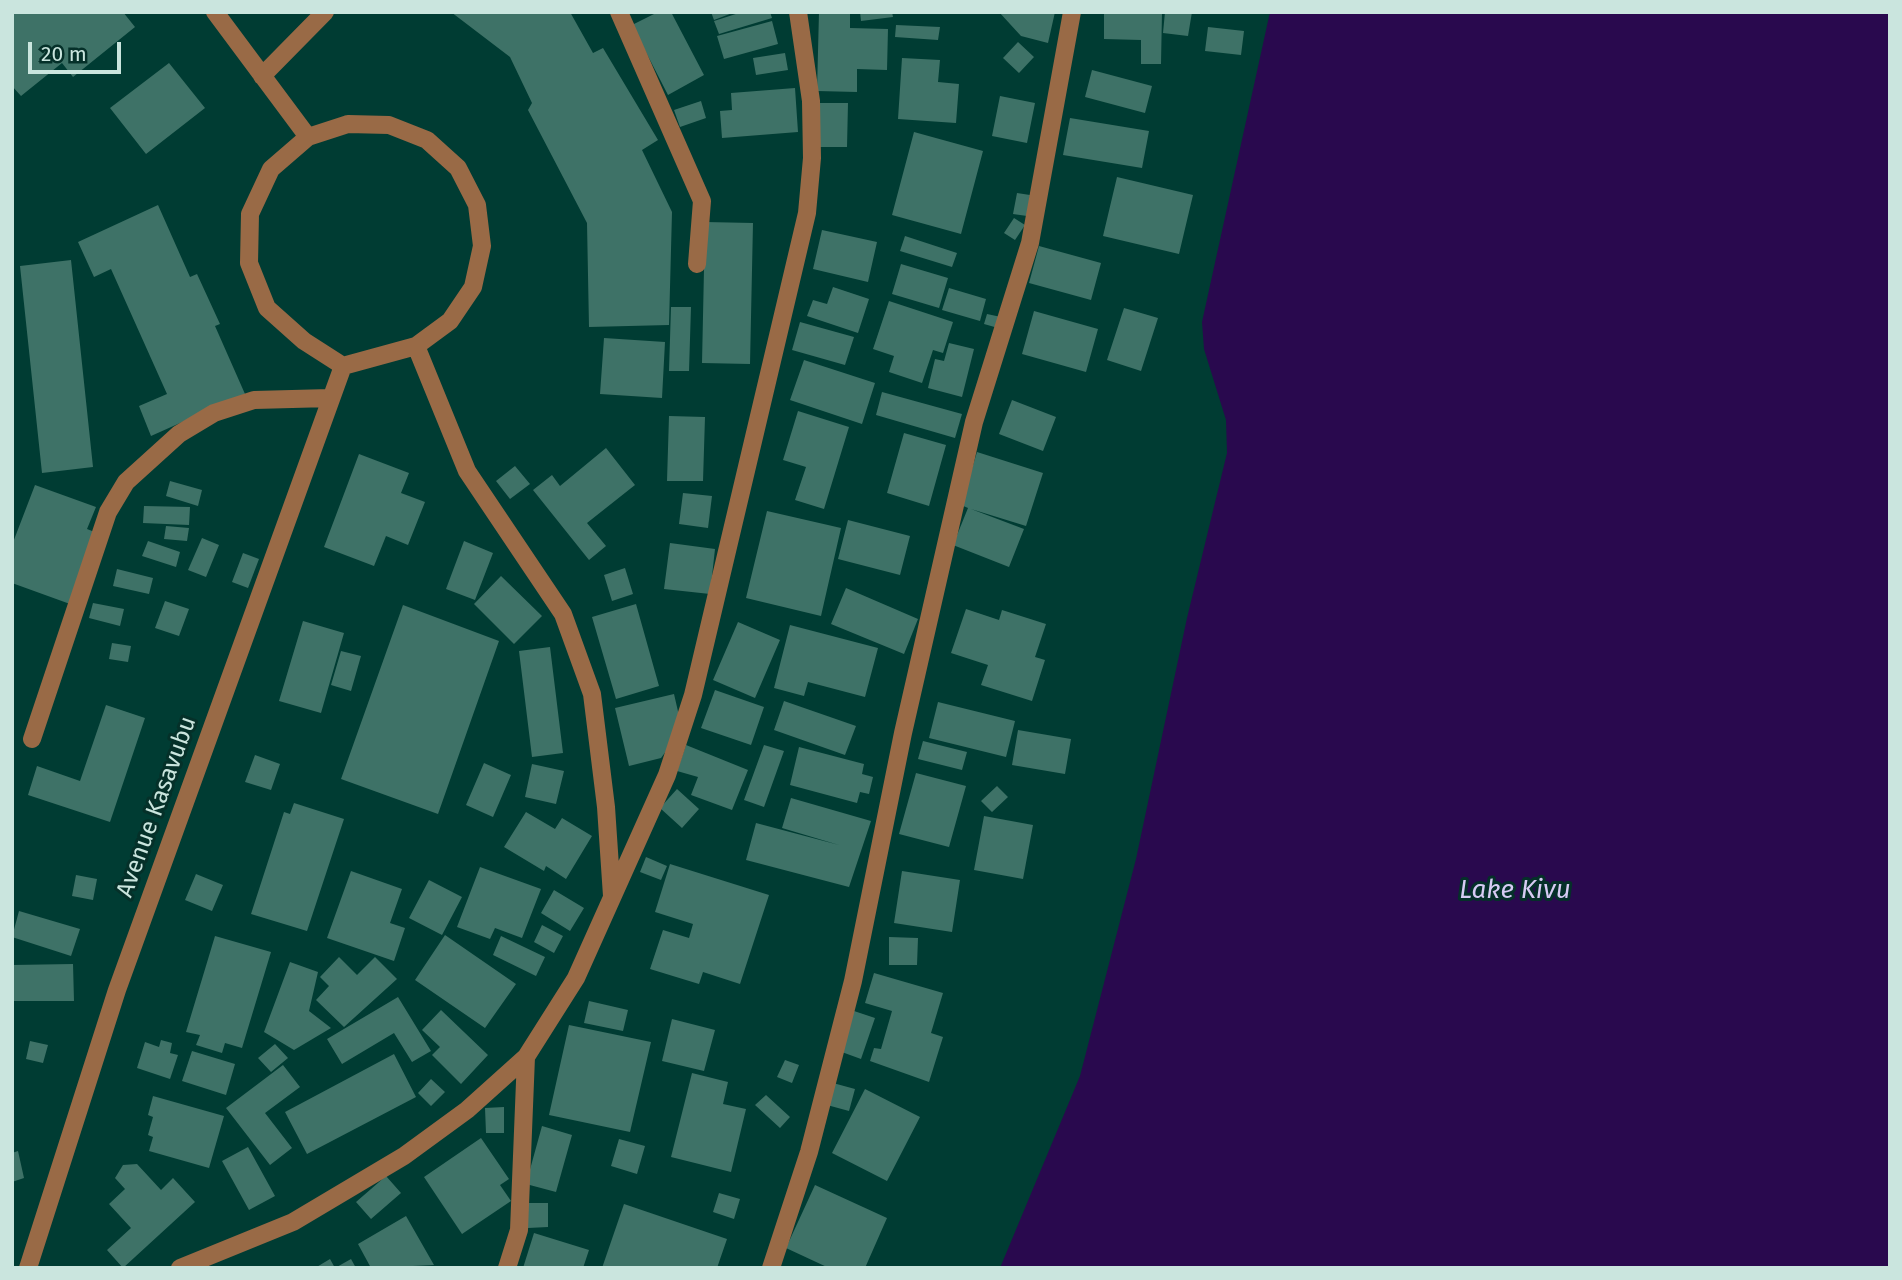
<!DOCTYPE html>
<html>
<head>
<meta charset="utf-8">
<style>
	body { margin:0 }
	#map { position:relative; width:1902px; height:1280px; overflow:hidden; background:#003c33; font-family:"Fira Sans",sans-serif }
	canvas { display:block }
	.frame { position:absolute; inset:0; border:14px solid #cae5de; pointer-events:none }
	.scale { position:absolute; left:28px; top:42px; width:93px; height:32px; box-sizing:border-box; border:4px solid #cae5de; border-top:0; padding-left:9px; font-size:21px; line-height:24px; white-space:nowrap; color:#cae5de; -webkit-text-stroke:5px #053029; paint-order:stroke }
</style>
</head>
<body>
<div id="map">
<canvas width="1902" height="1280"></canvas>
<div class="frame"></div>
<div class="scale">20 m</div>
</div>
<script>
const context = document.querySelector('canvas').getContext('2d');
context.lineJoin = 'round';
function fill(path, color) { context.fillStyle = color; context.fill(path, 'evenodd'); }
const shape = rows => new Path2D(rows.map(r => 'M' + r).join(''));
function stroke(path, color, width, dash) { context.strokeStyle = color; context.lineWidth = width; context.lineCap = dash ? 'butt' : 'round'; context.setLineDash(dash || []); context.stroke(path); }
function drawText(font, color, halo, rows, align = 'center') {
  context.font = font + ' "Fira Sans",sans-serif'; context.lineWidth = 6; context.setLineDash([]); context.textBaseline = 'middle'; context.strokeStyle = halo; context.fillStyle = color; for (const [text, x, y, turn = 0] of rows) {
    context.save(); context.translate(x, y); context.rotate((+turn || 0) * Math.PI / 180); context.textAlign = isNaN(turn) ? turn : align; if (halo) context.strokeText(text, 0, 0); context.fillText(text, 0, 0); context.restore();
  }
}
fill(shape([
	[1270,12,1890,12,1890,1268,1000,1268,1080,1076,1136,859,1187,618,1227,453,1226,420,1204,349,1202,322]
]), '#29094e');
fill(shape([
	[16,12,123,12,135,27,73,77,62,63,21,96,12,86,12,15],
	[451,12,570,12,593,53,603,48,658,140,642,150,672,212,669,325,589,327,587,223,528,110,532,103,510,57],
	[658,12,671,12,704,75,668,95,632,25],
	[711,12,735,12,714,20],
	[742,12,770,12,772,18,719,34,714,21],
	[819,12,850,12,850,28,888,29,887,70,857,69,857,92,817,91],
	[860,12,892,12,893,17,861,21],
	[999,12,1055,12,1048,43,1021,36],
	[1104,12,1162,12,1161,64,1141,64,1141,40,1104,39],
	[1165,12,1192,12,1188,36,1163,33],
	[772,21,778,44,724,59,717,36],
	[896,25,940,27,938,40,895,37],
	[1208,27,1244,31,1241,55,1205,51],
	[1018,42,1034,57,1019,73,1003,58],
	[785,53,788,70,756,75,753,58],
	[902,58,940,60,938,82,959,84,956,123,898,119],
	[169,63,205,108,146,154,110,108],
	[1092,70,1152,86,1145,113,1085,97],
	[795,88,798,132,722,138,720,111,732,110,731,93],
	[1000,96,1035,103,1027,143,992,136],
	[701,101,706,118,680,127,674,110],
	[817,103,848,103,847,147,816,147],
	[1070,118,1149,131,1142,168,1063,155],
	[914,132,983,151,961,234,892,215],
	[1117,177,1193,195,1179,254,1103,236],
	[1017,193,1030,195,1027,216,1013,214],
	[158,205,190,277,197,274,220,324,215,326,245,394,151,436,139,406,167,394,111,269,94,277,78,242],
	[1014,218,1025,225,1015,240,1004,233],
	[705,222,753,223,750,364,702,363],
	[822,230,877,242,868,282,813,269],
	[905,236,957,253,952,267,900,251],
	[1039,246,1101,263,1091,300,1029,283],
	[71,260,93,467,42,473,20,266],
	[901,264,948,278,939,308,892,294],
	[833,287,869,299,858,333,807,316,813,300,827,304],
	[949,288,986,299,980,321,942,310],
	[889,301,953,322,943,353,933,350,922,383,889,372,894,356,873,349],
	[671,307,691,307,689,371,669,371],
	[1124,308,1158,318,1141,371,1107,360],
	[1034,311,1098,329,1086,372,1022,354],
	[987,314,1001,317,998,328,984,324],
	[800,322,854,337,845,365,792,350],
	[604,338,665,342,662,398,600,394],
	[949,343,974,349,962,397,928,388,935,359,944,361],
	[804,360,875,383,862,424,790,400],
	[882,392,962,414,955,438,876,415],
	[1012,400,1056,417,1043,451,999,434],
	[798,411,849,427,824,509,795,500,806,467,783,460],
	[669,416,705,417,703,481,667,481],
	[904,433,946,445,929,506,887,493],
	[606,448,635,485,587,523,606,546,589,560,533,490,552,475,560,486],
	[977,452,1043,473,1026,526,971,509,1024,529,1009,567,953,545,968,508,961,505],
	[359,454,409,473,401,493,425,502,408,545,386,536,374,566,324,547],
	[515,466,530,484,510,499,496,481],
	[170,481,202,490,198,506,166,496],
	[35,485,96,507,87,529,97,533,70,604,12,583,12,545],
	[683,493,712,496,708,528,679,524],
	[144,506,190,507,189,525,143,523],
	[767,511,841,528,821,616,746,598],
	[848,520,910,536,900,575,838,559],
	[166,526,189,528,187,541,164,539],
	[202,538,219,545,206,577,188,570],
	[148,541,180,552,176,567,142,556],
	[464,541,493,553,475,600,446,589],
	[670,543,715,549,710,594,664,589],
	[243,553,259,559,248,588,232,582],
	[625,568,633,594,612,601,604,575],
	[117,569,153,578,149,594,113,586],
	[501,576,542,616,514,644,474,604],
	[846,588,918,619,904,654,831,624],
	[165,601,189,609,179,636,155,628],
	[93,603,124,609,120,626,89,618],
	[636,604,659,686,616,699,592,617],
	[403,605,499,641,438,814,341,779],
	[966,609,999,620,1002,610,1046,624,1035,657,1045,660,1032,701,981,685,988,665,951,653],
	[303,621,344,633,321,713,279,701],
	[738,622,780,640,755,698,713,680],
	[790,625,878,648,865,697,808,682,804,696,774,688],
	[112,643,131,646,128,662,109,659],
	[550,647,563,753,532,757,519,651],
	[341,651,361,656,351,691,331,685],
	[715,690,764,707,751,745,701,728],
	[674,694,680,720,675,739,661,758,629,766,615,708],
	[784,701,856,726,845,755,774,730],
	[938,702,1015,721,1006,757,929,738],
	[106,705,145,718,110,822,28,795,37,766,80,781],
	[1018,730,1071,739,1065,774,1012,765],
	[923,741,967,752,962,770,918,759],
	[686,745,748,770,732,810,691,795,698,777,677,771],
	[764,745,784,751,764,807,744,800],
	[799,747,864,764,862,774,873,777,869,794,860,792,857,803,790,785],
	[255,755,280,764,271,790,245,782],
	[484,763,511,775,493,817,466,805],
	[532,764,564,771,556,804,525,797],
	[916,773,966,786,949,847,899,834],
	[997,786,1008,797,992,812,981,801],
	[677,789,699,809,682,828,660,808],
	[791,798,871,821,849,887,746,860,756,823,839,845,782,828],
	[294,803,344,819,307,931,251,914,284,812,290,814],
	[526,812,555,829,562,818,592,836,566,879,546,866,544,871,504,847],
	[984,816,1033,825,1023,879,974,870],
	[646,857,667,866,661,880,640,872],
	[670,864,769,895,740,984,703,972,699,984,650,969,663,930,689,938,693,924,655,912],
	[480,867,541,889,522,938,495,928,490,939,457,927],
	[351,871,402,889,390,923,405,928,394,961,327,938],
	[902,871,960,880,952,932,894,923],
	[196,874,223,885,212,911,185,900],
	[76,875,97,879,93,900,72,896],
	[429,880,462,897,442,935,409,918],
	[554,890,584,908,570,931,541,913],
	[19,911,80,929,71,956,12,937],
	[542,925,563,936,554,953,534,942],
	[445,935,516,984,485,1028,415,980],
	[215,936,271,952,242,1048,225,1043,222,1053,196,1045,200,1035,186,1032],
	[501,936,545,957,536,976,493,955],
	[889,937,918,938,917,965,889,965],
	[339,957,357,975,375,957,397,979,344,1027,316,1000,329,986,320,977],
	[290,962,318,972,309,1011,331,1028,294,1050,264,1032],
	[73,964,74,1001,12,1001,12,965],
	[874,973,943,993,931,1033,943,1037,929,1082,870,1061,874,1048,881,1049,892,1011,865,1003],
	[398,997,431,1051,412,1062,394,1033,342,1064,327,1039],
	[589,1001,628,1010,623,1031,584,1023],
	[441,1010,488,1055,461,1084,432,1055,440,1047,422,1030],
	[854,1011,875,1018,861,1059,839,1051],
	[672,1019,715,1030,704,1071,662,1061],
	[569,1025,651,1042,630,1132,549,1115],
	[161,1040,172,1043,170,1053,178,1055,170,1079,137,1068,145,1042,159,1047],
	[30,1041,48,1045,43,1063,26,1059],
	[275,1044,288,1058,271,1072,258,1058],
	[192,1051,235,1064,226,1095,182,1081],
	[394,1054,416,1097,307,1154,285,1112],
	[785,1060,799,1065,792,1083,777,1077],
	[283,1065,300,1087,265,1113,292,1148,270,1165,226,1108],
	[692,1073,728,1082,723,1104,746,1109,731,1172,671,1157],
	[431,1079,445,1092,431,1106,418,1093],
	[833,1083,855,1089,849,1111,827,1105],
	[865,1089,920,1117,887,1181,832,1153],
	[766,1095,790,1117,780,1128,755,1105],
	[153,1096,224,1116,209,1168,149,1151,153,1137,148,1135,153,1117,148,1115],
	[504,1107,504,1133,486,1133,485,1108],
	[542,1126,572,1135,556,1192,526,1184],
	[481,1138,509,1179,500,1185,511,1201,462,1234,424,1177],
	[619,1139,645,1146,637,1174,611,1166],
	[248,1147,275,1196,249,1210,222,1161],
	[18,1151,24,1178,12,1182,12,1153],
	[137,1164,161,1190,173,1178,195,1202,123,1268,107,1250,131,1228,109,1204,125,1189,115,1178,123,1165],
	[386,1176,401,1193,371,1219,356,1202],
	[815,1185,887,1218,865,1268,829,1268,786,1248],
	[719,1193,740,1199,734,1219,713,1212],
	[528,1203,548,1203,548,1227,528,1228],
	[624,1204,727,1239,717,1268,602,1268],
	[406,1216,434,1265,371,1268,358,1244],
	[534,1233,589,1250,583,1268,523,1268],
	[330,1259,335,1268,315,1268],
	[351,1259,356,1268,335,1268]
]), '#3e7267');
stroke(shape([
	[215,12,308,137],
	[619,12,702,201,697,264],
	[262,76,325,12],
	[348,124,389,125,427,140,458,168,477,205,482,246,473,287,450,321,416,346,343,366,304,341,267,308,249,263,250,214,271,169,308,137,348,124],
	[416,346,467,471,563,614,592,694,606,807,612,896],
	[32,739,108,512,126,482,179,434,214,413,254,400,330,398],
	[28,1268,117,990,343,366],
	[180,1268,293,1222,404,1156,467,1110,526,1057,576,978,667,775,693,695,807,213,812,158,811,101,798,12],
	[507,1268,519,1230,526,1057],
	[771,1268,809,1152,853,981,903,733,974,422,1030,243,1072,12]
]), '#996a46', 18);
drawText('24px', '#cae5de', '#053029', [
	["Avenue Kasavubu",157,807,-70]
]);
drawText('italic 26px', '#d7cbf4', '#053029', [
	["Lake Kivu",1515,891]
]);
</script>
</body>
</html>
